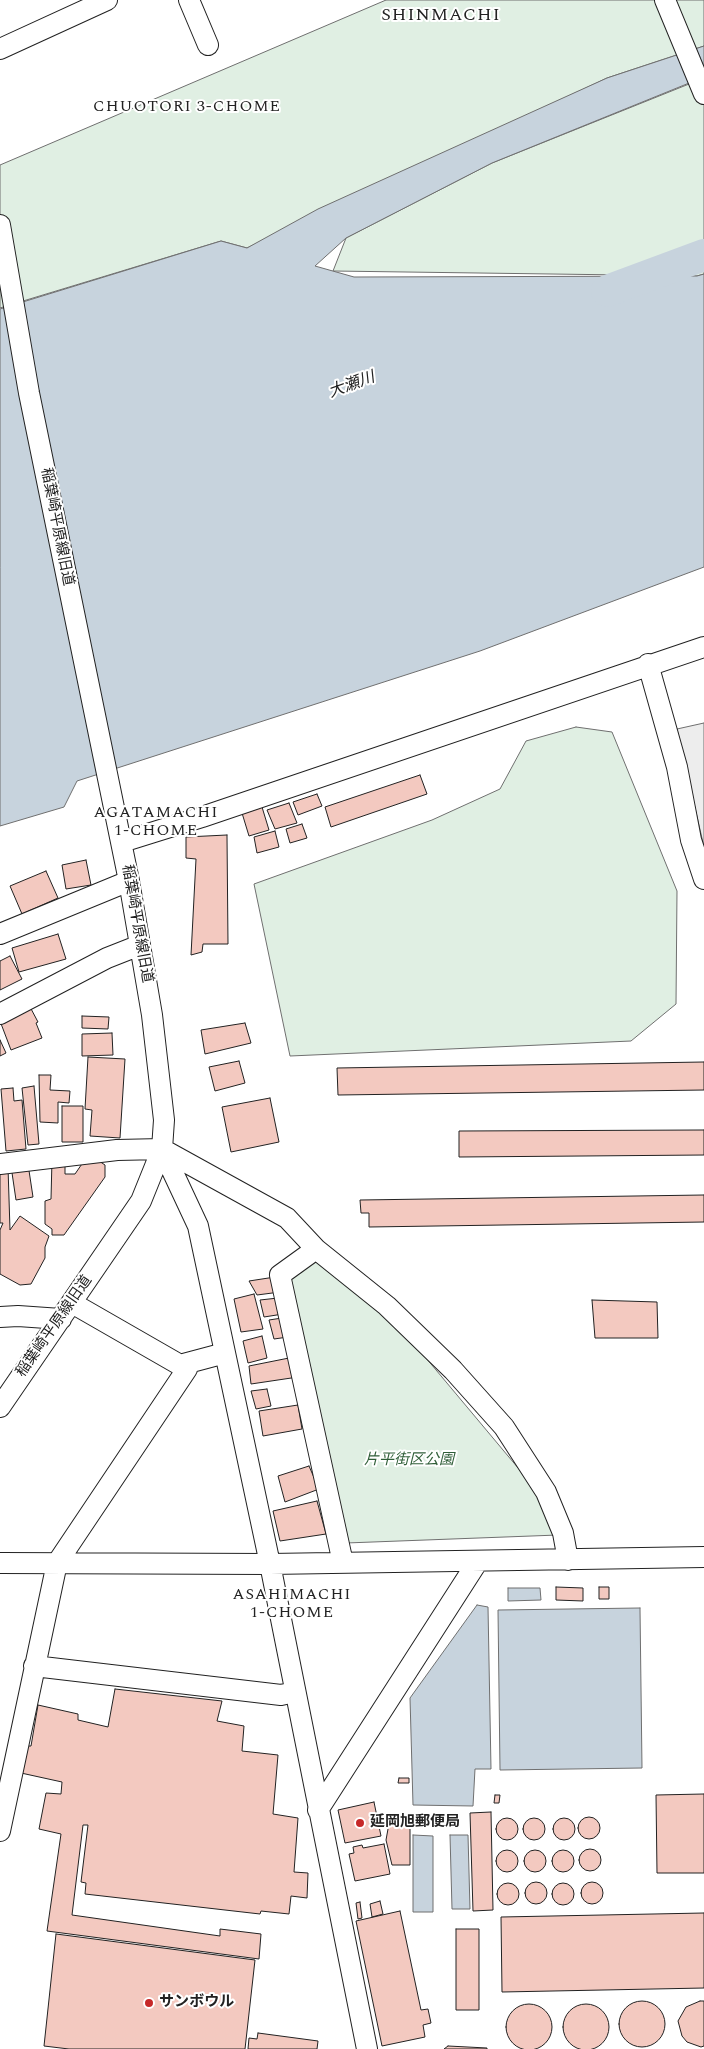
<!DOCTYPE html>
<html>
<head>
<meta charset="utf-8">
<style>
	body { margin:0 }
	canvas { display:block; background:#fff }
</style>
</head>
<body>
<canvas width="704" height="2049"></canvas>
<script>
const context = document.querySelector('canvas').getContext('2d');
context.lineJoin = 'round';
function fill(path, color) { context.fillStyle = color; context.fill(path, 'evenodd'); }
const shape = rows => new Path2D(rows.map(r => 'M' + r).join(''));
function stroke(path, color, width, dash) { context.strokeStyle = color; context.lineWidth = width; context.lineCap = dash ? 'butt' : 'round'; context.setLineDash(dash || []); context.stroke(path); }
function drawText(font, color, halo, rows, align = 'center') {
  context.font = font + ' Spectral,"Noto Sans JP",serif'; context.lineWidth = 4; context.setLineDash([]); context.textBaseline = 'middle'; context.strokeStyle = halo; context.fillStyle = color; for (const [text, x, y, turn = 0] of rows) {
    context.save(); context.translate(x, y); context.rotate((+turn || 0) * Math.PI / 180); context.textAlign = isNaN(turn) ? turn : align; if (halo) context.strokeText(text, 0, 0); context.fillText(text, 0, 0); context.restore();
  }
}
const green = shape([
	[386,0,704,0,704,46,607,78,247,248,221,241,0,308,0,165,386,0],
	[704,78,704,274,697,276,333,271,346,238,492,163,704,78],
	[576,727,612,732,677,891,676,1004,631,1041,290,1056,254,884,432,820,500,789,526,741,576,727],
	[314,1255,370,1301,426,1358,534,1487,558,1535,346,1543,285,1275,314,1255]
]);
fill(green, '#e0efe3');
stroke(green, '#6f6f6f', 1);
const parking = shape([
	[704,723,704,847,677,729,704,723]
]);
fill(parking, '#ededed');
stroke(parking, '#6f6f6f', 1);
const water = shape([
	[704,46,704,77,492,163,346,238,315,266,354,277,697,276,704,274,704,567,480,651,77,781,64,807,0,826,0,309,221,241,247,248,318,209,607,78,704,46],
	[508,1588,540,1588,541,1600,508,1601,508,1588],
	[477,1605,488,1607,491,1769,475,1769,473,1806,413,1805,410,1698,477,1605],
	[640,1608,642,1768,500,1770,498,1610,640,1608],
	[413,1835,433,1836,433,1912,413,1912,413,1835],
	[450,1835,468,1835,470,1909,452,1909,450,1835]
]);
fill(water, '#c7d3dd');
stroke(water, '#6f6f6f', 1);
stroke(shape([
	[607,291,704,255]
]), '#c7d3dd', 32);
const building = shape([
	[420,775,427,794,331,827,325,807,420,775],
	[317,794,322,806,298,815,293,802,317,794],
	[289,803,297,823,275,829,267,810,289,803],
	[262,807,269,830,249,836,242,813,262,807],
	[302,824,307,838,290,843,286,829,302,824],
	[275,831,279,847,257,853,254,837,275,831],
	[227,835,228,944,203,944,202,952,191,955,196,859,186,858,186,837,227,835],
	[86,860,91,885,66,889,62,865,86,860],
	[46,871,58,898,22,914,10,886,46,871],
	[58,934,66,959,19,972,12,948,58,934],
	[10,956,22,979,0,990,0,961,10,956],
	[29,1005,38,1022,36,1023,42,1038,11,1050,0,1021,29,1005],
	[82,1016,109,1017,108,1029,82,1028,82,1016],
	[245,1023,251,1043,205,1054,201,1030,245,1023],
	[112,1033,113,1055,82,1056,82,1034,112,1033],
	[0,1040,6,1053,0,1056,0,1040],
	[88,1057,125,1059,120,1138,90,1136,92,1110,85,1109,88,1057],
	[239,1061,245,1083,215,1091,209,1067,239,1061],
	[704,1062,704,1090,338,1095,337,1068,704,1062],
	[39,1075,51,1075,50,1090,70,1091,69,1103,58,1102,58,1123,40,1122,39,1075],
	[34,1086,39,1144,28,1145,22,1088,34,1086],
	[13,1088,14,1101,22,1100,26,1149,6,1151,1,1089,13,1088],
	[270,1098,279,1142,231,1152,222,1107,270,1098],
	[62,1106,83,1106,83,1142,62,1142,62,1106],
	[704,1130,704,1155,459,1157,459,1131,704,1130],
	[86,1158,96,1159,105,1165,105,1177,64,1235,52,1235,52,1229,45,1224,45,1201,51,1199,52,1159,65,1159,65,1174,75,1174,86,1158],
	[28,1164,33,1197,16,1200,11,1166,28,1164],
	[8,1167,10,1230,20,1216,49,1236,45,1247,45,1258,31,1284,20,1285,0,1274,0,1230,3,1223,0,1223,0,1168,8,1167],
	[704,1195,704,1222,369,1227,369,1213,361,1213,360,1200,704,1195],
	[275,1277,280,1292,257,1295,249,1281,275,1277],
	[254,1294,263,1329,241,1332,234,1299,254,1294],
	[278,1298,283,1314,264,1317,260,1300,278,1298],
	[592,1300,657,1302,658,1338,595,1338,592,1300],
	[282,1318,288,1337,274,1339,269,1320,282,1318],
	[262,1336,267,1358,248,1363,243,1341,262,1336],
	[294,1357,298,1377,251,1384,249,1366,294,1357],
	[267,1389,271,1406,256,1409,251,1391,267,1389],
	[298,1405,302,1429,263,1436,259,1411,298,1405],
	[309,1466,319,1489,285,1502,278,1476,309,1466],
	[317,1501,326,1534,280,1541,273,1511,317,1501],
	[556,1587,583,1588,583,1601,556,1600,556,1587],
	[599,1587,609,1587,609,1599,599,1599,599,1587],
	[115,1689,222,1701,217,1721,244,1726,242,1751,278,1755,273,1814,298,1818,294,1872,308,1873,307,1898,291,1896,289,1914,261,1911,260,1914,85,1894,86,1883,81,1882,88,1825,83,1825,72,1915,220,1936,220,1929,261,1934,259,1959,47,1931,61,1834,39,1829,46,1793,61,1794,62,1782,21,1773,26,1746,31,1746,38,1705,78,1714,78,1720,108,1727,115,1689],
	[399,1778,409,1778,409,1783,398,1783,399,1778],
	[704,1794,704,1873,657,1873,656,1795,704,1794],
	[495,1795,500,1795,499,1803,494,1803,495,1795],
	[374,1802,381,1836,345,1843,338,1810,374,1802],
	[491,1812,493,1910,473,1911,470,1813,491,1812],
	'578 1828a11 11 0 1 1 22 0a11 11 0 1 1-22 0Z',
	'523 1829a11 11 0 1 1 22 0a11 11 0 1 1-22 0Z',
	'553 1829a11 11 0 1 1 22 0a11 11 0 1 1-22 0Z',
	'496 1829a11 11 0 1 1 22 0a11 11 0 1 1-22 0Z',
	[390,1818,410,1818,410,1865,392,1865,386,1840,390,1818],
	[384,1844,390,1874,355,1881,349,1854,354,1853,353,1847,362,1845,363,1848,384,1844],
	'579 1860a11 11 0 1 1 22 0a11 11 0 1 1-22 0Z',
	'552 1861a11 11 0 1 1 22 0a11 11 0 1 1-22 0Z',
	'524 1861a11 11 0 1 1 22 0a11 11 0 1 1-22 0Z',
	'496 1861a11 11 0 1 1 22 0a11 11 0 1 1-22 0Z',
	'581 1893a11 11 0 1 1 22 0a11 11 0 1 1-22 0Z',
	'525 1893a11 11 0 1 1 22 0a11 11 0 1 1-22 0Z',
	'497 1894a11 11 0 1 1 22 0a11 11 0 1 1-22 0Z',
	'552 1894a11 11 0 1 1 22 0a11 11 0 1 1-22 0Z',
	[380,1901,383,1914,372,1917,370,1904,380,1901],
	[360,1902,362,1918,358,1919,356,1903,360,1902],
	[400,1911,421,2010,428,2009,431,2023,423,2025,425,2037,382,2046,356,1921,400,1911],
	[704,1913,704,1988,502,1992,501,1917,704,1913],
	[456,1929,479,1929,479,2010,456,2010,456,1929],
	[56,1934,255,1960,245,2049,69,2049,44,2046,56,1934],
	[700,2001,704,2001,704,2046,701,2047,687,2042,682,2036,678,2021,686,2007,700,2001],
	'619 2024a23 23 0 1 1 46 0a23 23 0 1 1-46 0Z',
	'506 2027a23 23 0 1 1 46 0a23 23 0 1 1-46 0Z',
	'563 2027a23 23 0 1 1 46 0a23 23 0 1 1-46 0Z',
	[258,2033,318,2041,317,2049,248,2049,249,2038,257,2039,258,2033],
	[448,2046,487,2048,487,2049,444,2049,448,2046]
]);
fill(building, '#f3c9c0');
stroke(building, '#222', 1);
const minor = shape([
	[189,0,208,45],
	[665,0,704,94],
	[0,49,107,0],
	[0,225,29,393,129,881,152,1015,164,1120,162,1149,141,1201,0,1407],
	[648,664,677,767,691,840,704,879],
	[122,842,202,817,704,647],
	[0,934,129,881],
	[0,1014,107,958,140,945],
	[162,1149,198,1226,270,1564,367,2049],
	[0,1164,117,1150,162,1149,287,1218,316,1249,387,1306,453,1370,504,1427,546,1492,563,1533,568,1560],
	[316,1249,280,1275,343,1563],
	[0,1317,18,1316,61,1319],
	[180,1365,225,1353],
	[0,1563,270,1564,704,1557],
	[34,1666,281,1695,295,1692],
	[318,1810,478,1561],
	[0,1831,57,1563,187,1369,72,1303]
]);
stroke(minor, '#222', 22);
stroke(minor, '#fff', 20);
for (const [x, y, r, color] of [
	[360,1823,5,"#c62828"],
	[149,2003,5,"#c62828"]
]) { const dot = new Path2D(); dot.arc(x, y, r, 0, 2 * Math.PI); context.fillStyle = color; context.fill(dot); stroke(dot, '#fff', 2); }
drawText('15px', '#222', '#fff', [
	["稲葉崎平原線旧道",56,527,79],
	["稲葉崎平原線旧道",136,924,80],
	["稲葉崎平原線旧道",55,1327,-55]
]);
drawText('italic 15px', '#2f5e38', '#fff', [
	["片平街区公園",409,1461]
]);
drawText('bold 15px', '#222', '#fff', [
	["延岡旭郵便局",370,1823],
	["サンボウル",159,2003]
], 'left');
context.letterSpacing = '1px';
drawText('16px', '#222', '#fff', [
	["CHUOTORI 3-CHOME",187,108],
	["AGATAMACHI",156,814],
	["1-CHOME",156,832],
	["ASAHIMACHI",292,1596],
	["1-CHOME",292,1614]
]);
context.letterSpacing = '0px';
drawText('italic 16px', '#222', '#fff', [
	["大瀬川",352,386,-20]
]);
context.letterSpacing = '1px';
drawText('18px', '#222', '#fff', [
	["SHINMACHI",441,16]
]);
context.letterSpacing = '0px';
</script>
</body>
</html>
